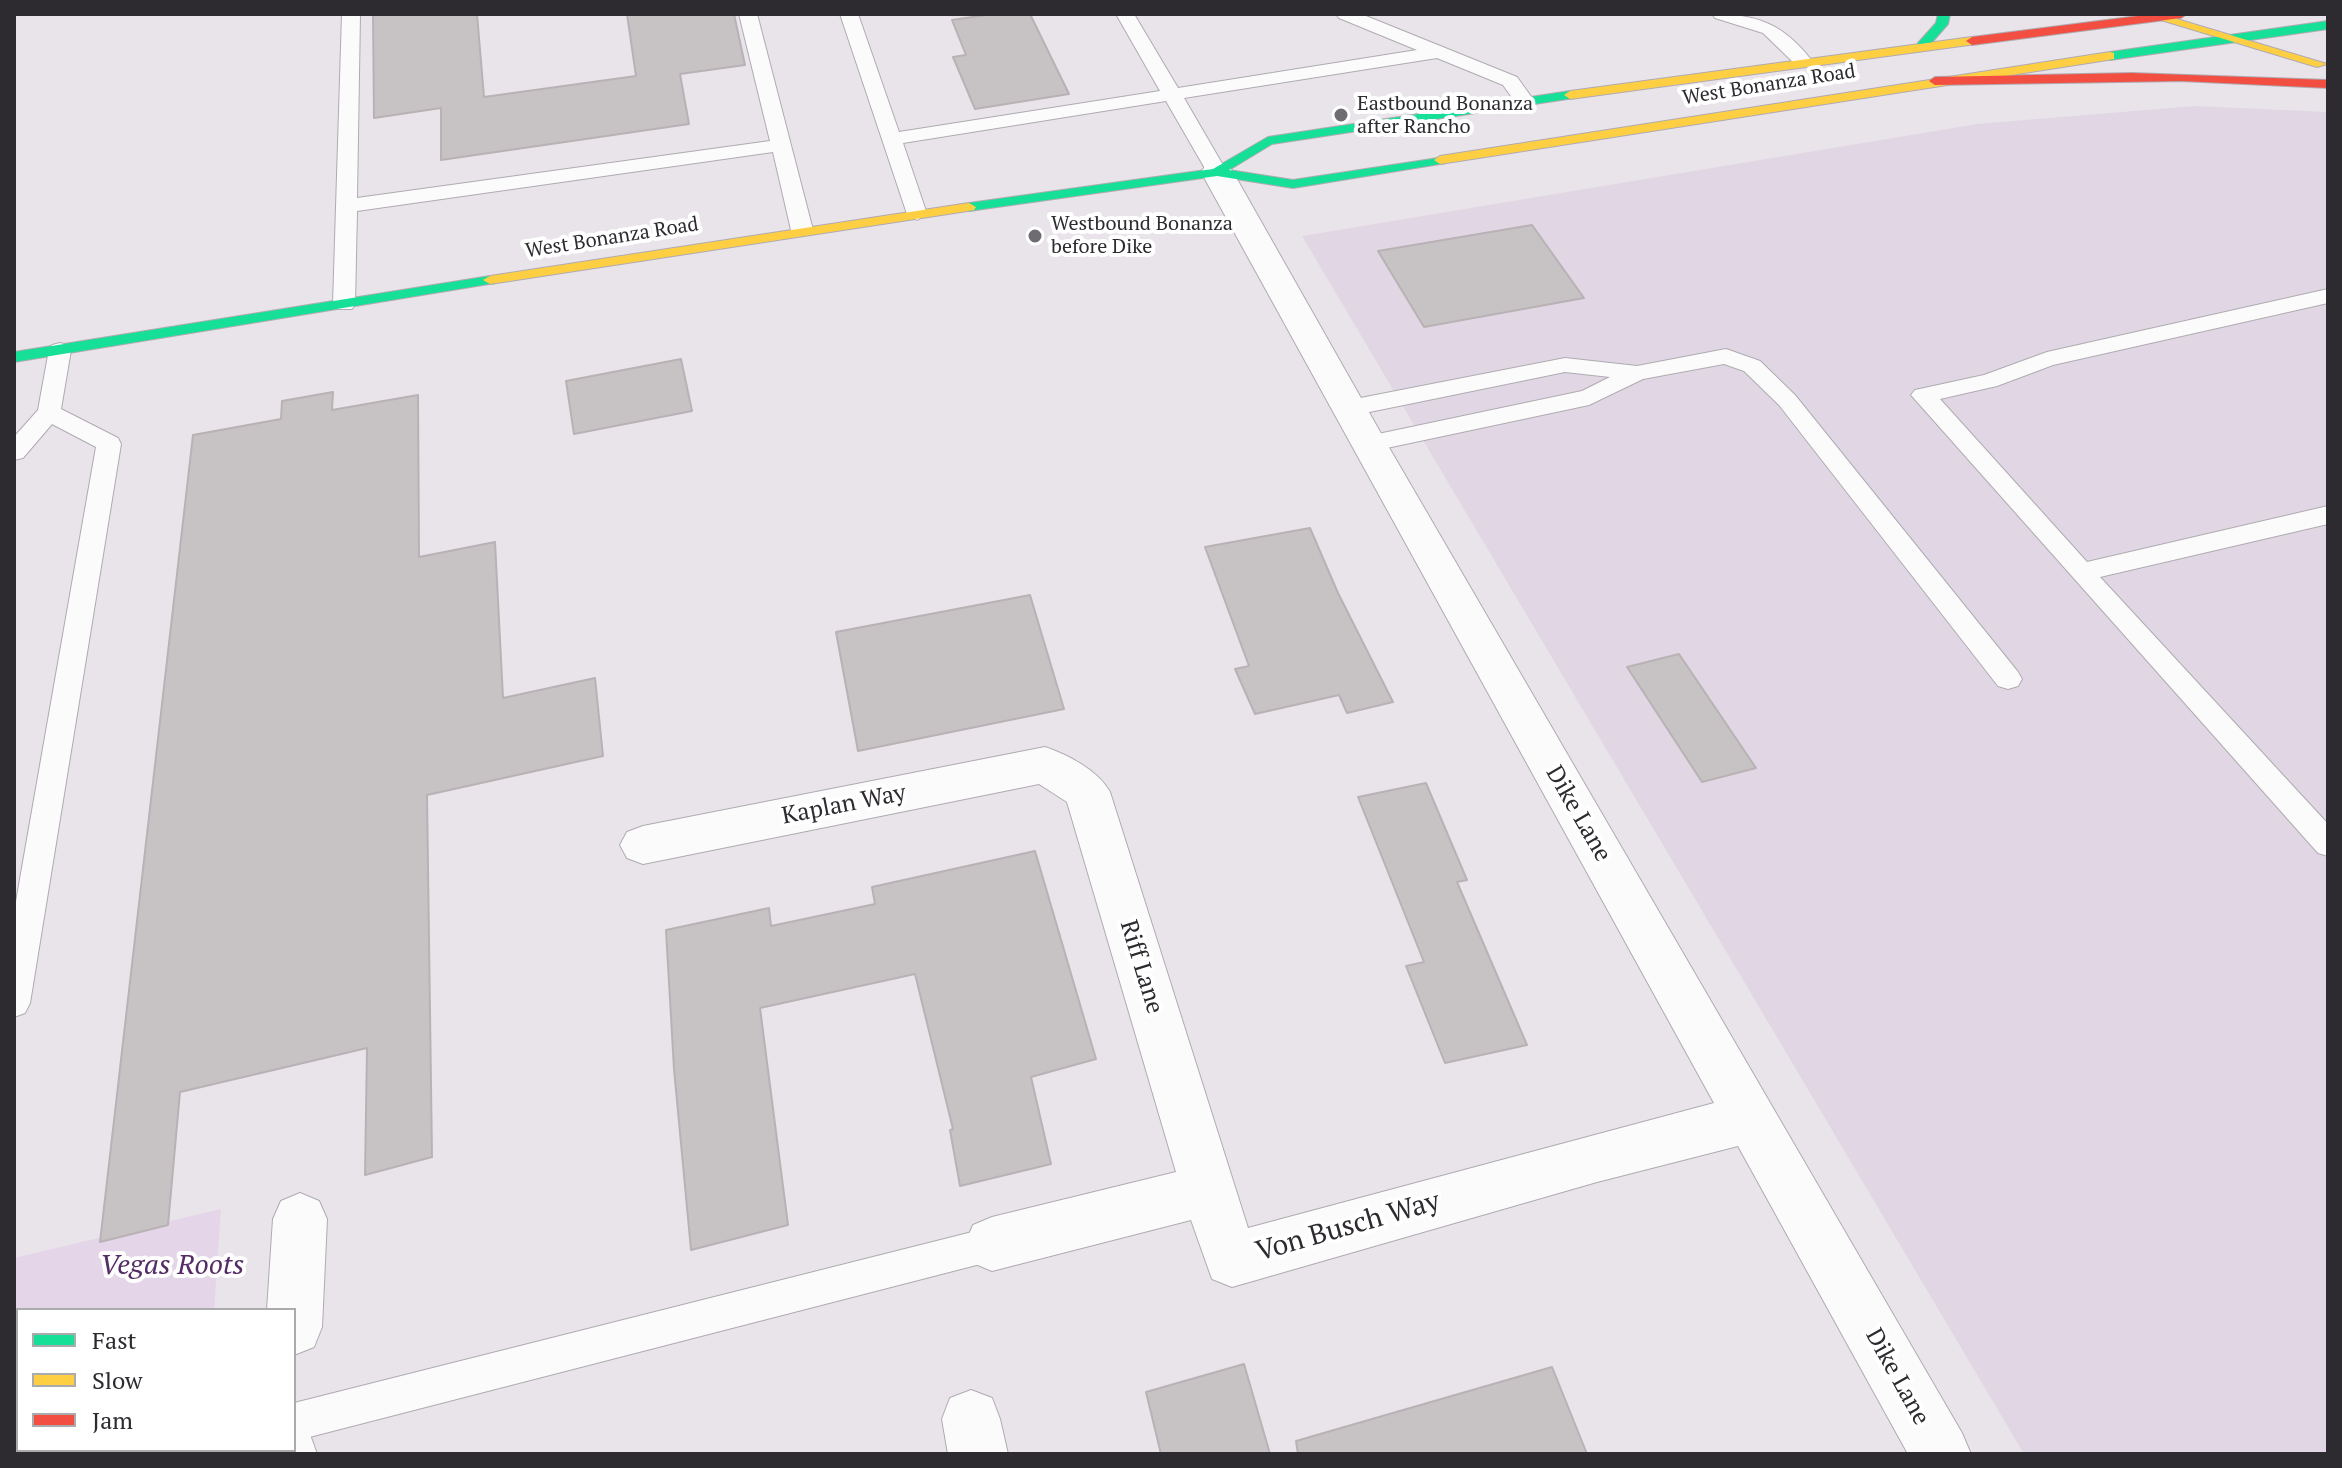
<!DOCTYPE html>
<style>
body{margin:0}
#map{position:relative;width:2342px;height:1468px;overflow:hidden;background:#e9e4ea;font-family:"PT Serif",serif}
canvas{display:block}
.frame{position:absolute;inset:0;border:16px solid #2e2b30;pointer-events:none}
.legend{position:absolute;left:16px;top:1308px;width:280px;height:144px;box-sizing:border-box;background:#fff;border:2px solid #abaaac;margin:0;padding:10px 14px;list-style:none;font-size:24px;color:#2e2b30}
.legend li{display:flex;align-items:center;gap:16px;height:40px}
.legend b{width:40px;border:2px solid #abaaac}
</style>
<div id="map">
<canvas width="2342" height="1468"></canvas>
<div class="frame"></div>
<ul class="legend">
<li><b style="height:10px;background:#16e098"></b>Fast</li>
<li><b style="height:10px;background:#ffcf43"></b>Slow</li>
<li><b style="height:10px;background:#f24e42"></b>Jam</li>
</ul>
</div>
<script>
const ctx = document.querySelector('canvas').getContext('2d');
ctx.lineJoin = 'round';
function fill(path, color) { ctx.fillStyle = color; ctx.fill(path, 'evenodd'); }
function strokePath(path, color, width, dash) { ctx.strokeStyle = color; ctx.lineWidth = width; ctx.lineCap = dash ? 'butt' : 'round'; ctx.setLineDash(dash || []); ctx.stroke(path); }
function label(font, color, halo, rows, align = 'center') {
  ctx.font = font + ' "PT Serif",serif'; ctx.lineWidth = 8; ctx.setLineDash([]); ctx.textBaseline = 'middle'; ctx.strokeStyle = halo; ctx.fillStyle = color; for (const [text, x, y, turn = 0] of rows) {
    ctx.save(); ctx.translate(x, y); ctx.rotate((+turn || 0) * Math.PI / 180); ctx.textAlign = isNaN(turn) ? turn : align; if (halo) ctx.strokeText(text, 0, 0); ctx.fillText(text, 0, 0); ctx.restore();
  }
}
const built = new Path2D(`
 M2194,106L2328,112V1454H2024L1302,236L1977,124Z`);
const green = new Path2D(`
 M221,1209L214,1310H18V1450H204V1454H14V1258Z`);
const building = new Path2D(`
 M373,14H477L484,97L636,76L627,14H734L745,65L680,74L689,124L441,160V108L374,118Z
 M993,14H1030L1069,94L975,109L953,57L966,55L952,20Z
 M1532,225L1584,298L1424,327L1378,251Z
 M681,359L692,411L574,434L566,381Z
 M333,392L332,410L418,395L419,557L495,542L503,698L595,678L603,756L427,795L432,1157L365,1175L367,1048L180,1092L168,1225L100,1242L193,435L281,419L282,401Z
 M1310,528L1338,593L1393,702L1347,713L1339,695L1255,714L1235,669L1249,666L1205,547Z
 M1030,595L1064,709L858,751L836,632Z
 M1679,654L1756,768L1702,782L1627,667Z
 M1426,783L1467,880L1457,882L1527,1045L1445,1063L1406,966L1424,962L1358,797Z
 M1035,851L1096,1059L1031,1077L1051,1164L960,1186L950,1130L953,1129L915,974L760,1008L788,1225L691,1250L674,1069L666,930L769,908L771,926L875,904L872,887Z
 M1244,1364L1270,1454H1161L1146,1392Z
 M1552,1367L1587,1454H1298L1296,1441Z`);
const lane = new Path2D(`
 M342,14H360L357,198L770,141L739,14H757L813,230L802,236L791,230L773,152L357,211L355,304L352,309H336L333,304Z
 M840,14H858L899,132L1160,91L1116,14H1134L1178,88L1417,50L1339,18L1336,14H1361L1517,77L1535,102L1532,106H1518L1503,85L1437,58L1184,98L1227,172L1217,178L1207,172L1166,101L903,143L927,214L917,220L907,214Z
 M1712,14C1757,14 1784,24 1812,61L1810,65H1796L1763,33L1715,18Z
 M2328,289V303L2053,365L1997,386L1940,399L2087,562L2328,506V524L2100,577L2328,824V856L2318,853L1911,395L1915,390L1984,375L2047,352Z
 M60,343L68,345L71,350L61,409L118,438L121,444L30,1003L25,1013L14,1017V913L96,447L52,424L23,458L14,460V437L38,410L49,350L52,345Z
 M1726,349L1760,361L1795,395L2018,672L2022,679L2018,686L2008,689L1998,686L1779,405L1744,371L1724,364L1643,379L1589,405L1368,452L1359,450L1356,444L1359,438L1582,391L1610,377L1565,372L1350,416L1342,413L1338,408L1342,403L1350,400L1565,358L1637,366Z
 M992,1227L1004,1232L1009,1244L1004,1256L992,1261L294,1441V1403Z`);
const street = new Path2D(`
 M1217,162L1228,165L1233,172L1387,444L1962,1433L1971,1454H1908L1738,1146L1597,1182L1232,1287L1212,1279L1191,1220L992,1271L973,1263L965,1244L973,1225L992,1217L1176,1172L1067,802L1039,784L643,864L627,858L620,845L627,832L643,826L1045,747C1068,755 1098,770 1110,792L1248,1228L1714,1103L1201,172L1206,165Z
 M300,1193L319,1201L327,1219L322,1327L314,1347L294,1355V1310H267L273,1219L281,1201Z
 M971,1390L992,1398L1000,1419L1008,1454H948L942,1419L950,1398Z
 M294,1423L308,1429L317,1454H257V1450H294Z`);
const fast = new Path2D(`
 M1938,14H1950L1948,24L1926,49H1918V43L1936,23Z
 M2328,21V29L2110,60L2104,56L2110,52Z
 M1570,91L1576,95L1574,98L1272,144L1229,170L1293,180L1445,157V163L1440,164L1293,188L1217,176L969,211L962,207L969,203L1213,169L1268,137Z
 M490,276L497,280L495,283L14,362V352Z`);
const slow = new Path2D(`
 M2141,14H2160L2327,64L2317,67Z
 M1972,37L1976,38V44L1570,99L1564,95L1570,91Z
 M2110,52L2114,53V59L1440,164L1434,160L1440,156Z
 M969,203L976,207L974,210L490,284L483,280L490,276Z`);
const jam = new Path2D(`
 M2154,14H2187L2181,18L1972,45L1966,41L1972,37Z
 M2132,73L2328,80V88L2181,81L1935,85L1929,81L1935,77Z`);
const markers = [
 [1341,115,8,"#6f6c71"],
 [1035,236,8,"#6f6c71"]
];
const farStreetnames = [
 ["West Bonanza Road",1769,85,-9],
 ["West Bonanza Road",612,238,-9]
];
const farPoinames = [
 ["Eastbound Bonanza",1357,104],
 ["after Rancho",1357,127],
 ["Westbound Bonanza",1051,224],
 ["before Dike",1051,247]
];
const streetNames = [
 ["Kaplan Way",844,805,-11],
 ["Dike Lane",1578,814,60],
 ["Riff Lane",1141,967,73],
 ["Dike Lane",1897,1377,61]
];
const nearStreetnames = [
 ["Von Busch Way",1348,1227,-16]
];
const nearParknames = [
 ["Vegas Roots",172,1266]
];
fill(built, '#e1d7e4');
fill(green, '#e4d5e9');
fill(building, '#c7c2c4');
strokePath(building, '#b8b2b5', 2);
strokePath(lane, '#afabb1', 2);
strokePath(street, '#afabb1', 2);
strokePath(fast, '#afabb1', 2);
strokePath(slow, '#afabb1', 2);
strokePath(jam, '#afabb1', 2);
fill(lane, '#fcfbfc');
fill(street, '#fcfbfc');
fill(fast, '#16e098');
fill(slow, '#ffcf43');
fill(jam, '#f24e42');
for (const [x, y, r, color] of markers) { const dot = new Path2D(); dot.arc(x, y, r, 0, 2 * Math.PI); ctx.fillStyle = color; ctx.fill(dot); strokePath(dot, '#fff', 3); }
label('20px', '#2e2b30', '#fff', farStreetnames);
label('20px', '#2e2b30', '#fff', farPoinames, 'left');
label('24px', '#2e2b30', '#fff', streetNames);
label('28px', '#2e2b30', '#fff', nearStreetnames);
label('italic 28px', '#552c66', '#fff', nearParknames);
</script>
